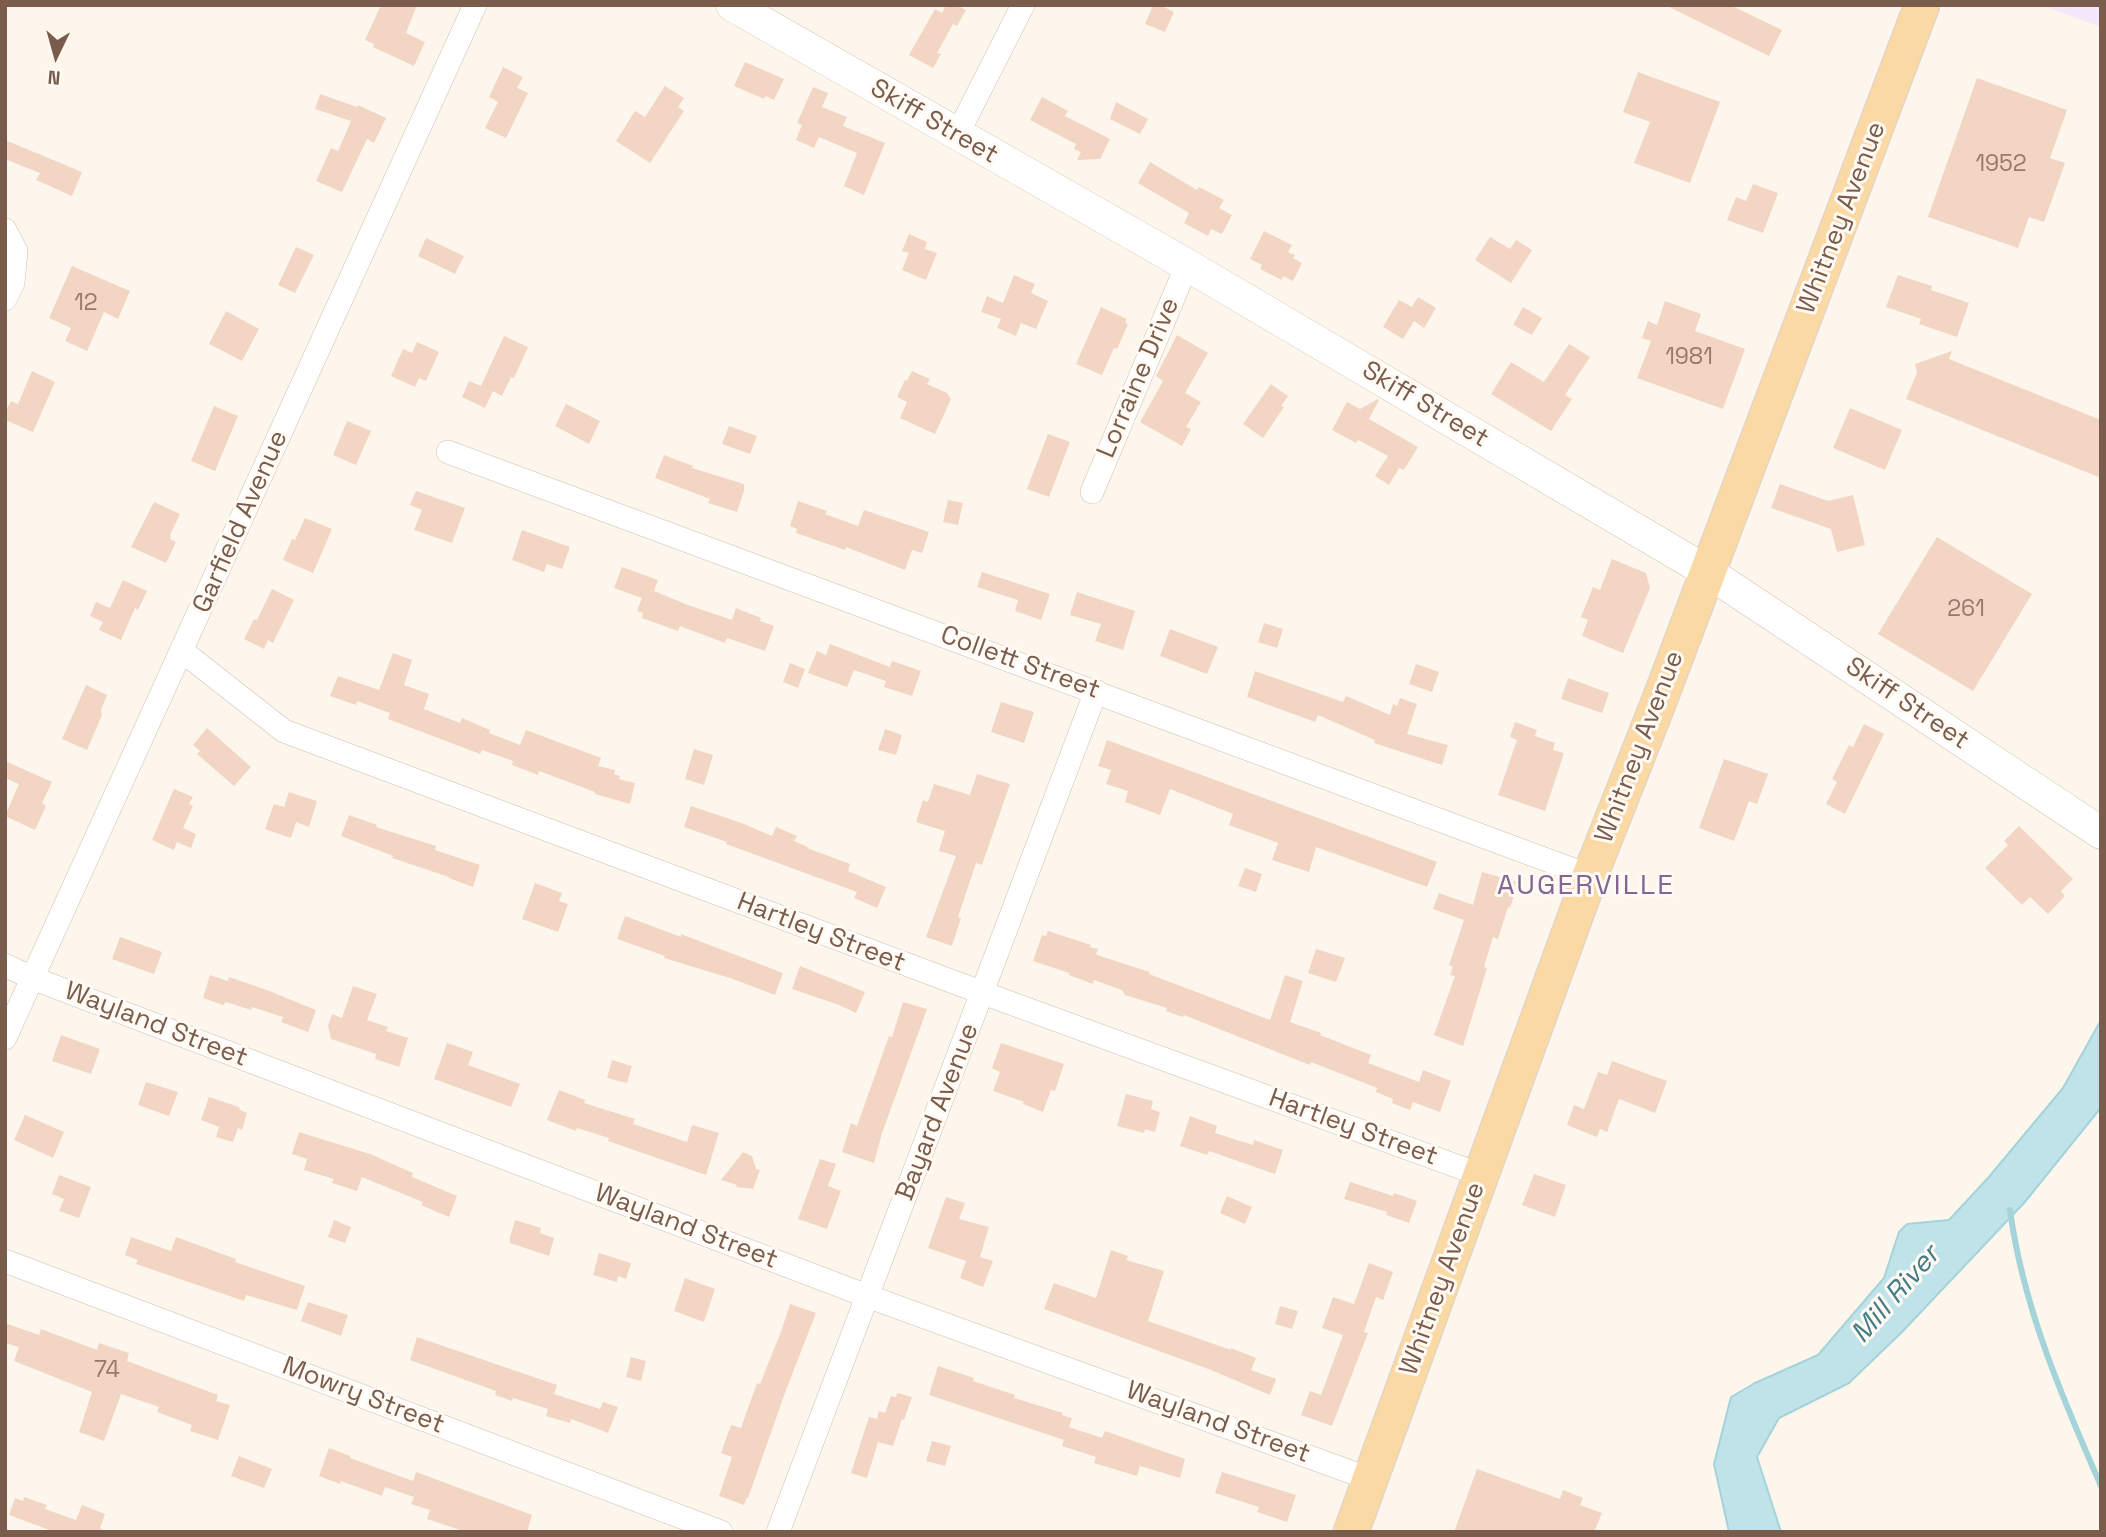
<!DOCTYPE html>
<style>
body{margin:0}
#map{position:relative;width:2106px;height:1537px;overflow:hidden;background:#fdf6ec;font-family:"Space Grotesk",sans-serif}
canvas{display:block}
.frame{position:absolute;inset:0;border:7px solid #7a5c4d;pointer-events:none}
.north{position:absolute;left:21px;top:21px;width:70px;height:70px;-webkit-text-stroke:5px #fffaf3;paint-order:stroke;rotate:185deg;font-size:19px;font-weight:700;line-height:28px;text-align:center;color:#7a5c4d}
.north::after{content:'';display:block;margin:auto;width:24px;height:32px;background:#7a5c4d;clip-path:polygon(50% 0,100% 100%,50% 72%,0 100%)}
</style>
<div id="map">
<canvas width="2106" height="1537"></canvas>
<div class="frame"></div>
<div class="north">N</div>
</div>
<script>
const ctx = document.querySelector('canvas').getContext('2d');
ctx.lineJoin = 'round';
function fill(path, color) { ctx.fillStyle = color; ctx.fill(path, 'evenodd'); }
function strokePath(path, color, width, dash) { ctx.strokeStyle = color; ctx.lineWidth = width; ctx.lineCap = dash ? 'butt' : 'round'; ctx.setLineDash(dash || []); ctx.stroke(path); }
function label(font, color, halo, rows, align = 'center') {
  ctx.font = font + ' "Space Grotesk",sans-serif'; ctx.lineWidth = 6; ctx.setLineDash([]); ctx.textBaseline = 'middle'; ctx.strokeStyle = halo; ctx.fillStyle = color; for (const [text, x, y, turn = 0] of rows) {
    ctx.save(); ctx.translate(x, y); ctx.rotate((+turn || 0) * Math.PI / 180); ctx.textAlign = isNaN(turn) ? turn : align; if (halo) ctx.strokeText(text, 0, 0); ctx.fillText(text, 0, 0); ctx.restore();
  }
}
const education = new Path2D(`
 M2040,5H2101V27Z`);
const water = new Path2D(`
 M2101,1020V1105L2099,1110L2024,1203L1902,1332L1849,1383L1779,1418L1757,1457L1781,1532H1729L1714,1464L1731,1397L1755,1383L1818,1355L1884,1278L1899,1232L1907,1224L1949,1220L1988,1178L2063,1088Z`);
const stream = new Path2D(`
 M2010,1210C2023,1307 2062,1397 2101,1486`);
const building = new Path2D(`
 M381,5H417L406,33L425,42L414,66L373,47L374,44L365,40Z
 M946,5H957L966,10L957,26L953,24L937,53L941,54L933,68L909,55L935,9L942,13Z
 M1153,5H1160L1174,12L1165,32L1145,24Z
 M1665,5H1730L1782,30L1769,56Z
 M745,62L784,79L774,100L766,96L764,99L734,86Z
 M503,67L523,77L517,88L528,93L506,138L485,128L498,102L489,97Z
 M1638,72L1720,102L1690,183L1634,163L1650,122L1623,112Z
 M1977,78L2067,110L2050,158L2065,163L2044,222L2029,217L2018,248L1928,217Z
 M665,86L684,98L678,107L684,111L650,163L616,141L635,111L645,117Z
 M813,87L828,93L822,107L847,117L843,126L885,143L864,195L844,186L857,153L819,137L814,148L796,140L802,125L797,123Z
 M320,94L357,107L358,105L386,118L374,143L367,139L342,192L316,181L331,148L338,151L351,121L315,109Z
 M1042,97L1068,111L1065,116L1110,139L1100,159L1077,160L1081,152L1074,149L1076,144L1030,120Z
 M1116,102L1148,119L1140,134L1110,119Z
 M5,140L82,172L72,196L36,180L40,173L5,159Z
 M1150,162L1197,190L1199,187L1224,200L1219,208L1232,215L1222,234L1211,229L1208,236L1184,223L1189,213L1138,183Z
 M1753,184L1778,193L1763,233L1727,220L1736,197L1746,201Z
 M1264,231L1292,245L1288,252L1295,255L1293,258L1302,263L1293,281L1283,276L1282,280L1260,269L1262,265L1250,259Z
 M909,234L927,242L925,249L937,253L926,280L902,270L909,253L902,251Z
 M1490,237L1510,249L1516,240L1532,250L1511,283L1475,260Z
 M426,238L464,256L455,274L418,256Z
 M296,247L314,255L295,293L278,285Z
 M72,266L130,291L118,319L104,312L87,351L65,341L71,328L49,318Z
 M1014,275L1035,284L1031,293L1048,301L1036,329L1021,323L1016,336L997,328L1001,319L981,312L987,296L1003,303Z
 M1898,275L1932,286L1931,290L1969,303L1957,337L1919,324L1921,319L1886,307Z
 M1418,297L1436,308L1424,328L1414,321L1403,339L1383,327L1399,300L1412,307Z
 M1665,301L1701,314L1695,331L1745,349L1723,409L1637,378L1651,341L1642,338L1648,321L1657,325Z
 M1101,307L1127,319L1125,323L1128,324L1117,349L1114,348L1102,375L1076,364Z
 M1523,307L1542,318L1532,335L1513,325Z
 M226,311L259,329L242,361L209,344Z
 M1177,335L1208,353L1185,393L1201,402L1186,427L1191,429L1182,446L1140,422L1163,381L1156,376Z
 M504,336L528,347L514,378L511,377L502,396L493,391L485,408L462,397L469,381L481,386Z
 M417,342L439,352L426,381L419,378L415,387L391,376L403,349L412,353Z
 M1569,344L1590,357L1565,395L1572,399L1551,431L1491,394L1511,362L1544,382Z
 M1952,351L1949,359L2101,420V478L1906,399L1917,373L1915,364Z
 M32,371L55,382L33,432L5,420V413L11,401L18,404Z
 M912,371L930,379L927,384L947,393L951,399L935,434L900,418L907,402L897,397L905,380L907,381Z
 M1271,384L1288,396L1281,406L1284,407L1263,438L1243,424Z
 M1378,399L1379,400L1369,419L1418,447L1404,470L1399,468L1389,485L1375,476L1388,456L1358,440L1356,443L1332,430L1347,402L1360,409Z
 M566,404L600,421L589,444L555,426Z
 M214,406L238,416L215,471L191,461Z
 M1850,408L1902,430L1885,470L1833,448Z
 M347,421L371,431L356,465L333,455Z
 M729,426L757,436L750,454L722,444Z
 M1048,434L1070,442L1049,497L1027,489Z
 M664,455L693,466L692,468L744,484V491L737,512L708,503L710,499L655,478Z
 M1780,484L1828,501L1853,495L1865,545L1837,552L1831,529L1771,508Z
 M416,491L465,508L452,543L414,530L422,510L410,505Z
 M948,500L963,503L958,525L943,522Z
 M798,501L827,511L825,514L858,526L864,510L929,532L922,553L912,550L905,570L846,547L845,550L796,533L797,529L790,526Z
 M154,502L180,514L170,535L171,536L170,539L176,542L166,563L131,547Z
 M305,518L332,529L313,573L283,560L292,539L295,540Z
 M522,530L570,547L562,569L547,564L544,572L512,560Z
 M1937,537L2032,594L1973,691L1878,634Z
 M1612,559L1646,573L1650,588L1623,653L1582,636L1588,620L1581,617L1593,587L1600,590Z
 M622,567L658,580L654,591L688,605L732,620L736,608L761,618L760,621L774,626L765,651L727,638L725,643L680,626L678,631L642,618L643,613L637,611L642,598L614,588Z
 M982,572L1050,594L1041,620L1015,611L1018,600L977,587Z
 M123,580L147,591L138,610L135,608L121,640L99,630L103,622L90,616L96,602L110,608Z
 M272,589L294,600L273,643L268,640L264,649L244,639L254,619L257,620Z
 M1077,592L1135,611L1123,650L1095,641L1101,624L1070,615Z
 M1264,623L1283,629L1277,648L1258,642Z
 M1170,629L1218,647L1207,674L1160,656Z
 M830,644L890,667L892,661L921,671L912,696L884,687L886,681L854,670L847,687L808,673L817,651L826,655Z
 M393,653L412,660L404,685L429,694L424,709L460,723L462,718L490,730L489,733L520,745L526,730L601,758L598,766L615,770L614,774L620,776L619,779L635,783L630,804L595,794V792L539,771L538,775L512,765L513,761L482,750L480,754L388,719L390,713L357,701L356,705L330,696L338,676L379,690Z
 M790,663L805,669L798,688L783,682Z
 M1416,664L1439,672L1432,692L1409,684Z
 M1255,671L1343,702L1346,696L1390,715L1393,704L1397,706L1400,698L1417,704L1407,734L1448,745L1442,765L1374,743L1375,740L1318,715L1315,722L1247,697Z
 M1568,678L1609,693L1602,713L1561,699Z
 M86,685L107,695L101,710L102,715L87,750L62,739Z
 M1001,702L1034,712L1024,743L991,732Z
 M1515,722L1537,730L1535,736L1555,743L1553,750L1564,753L1545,811L1498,795L1517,740L1510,737Z
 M1864,724L1884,734L1845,814L1826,804L1837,782L1832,779L1849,745L1853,747Z
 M207,728L251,767L234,786L197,754L200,751L193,745Z
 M885,729L902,735L896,755L878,750Z
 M1107,740L1437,862L1427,887L1316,847L1309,872L1272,860L1278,843L1229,825L1233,814L1170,789L1160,815L1125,802L1128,791L1106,784L1111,770L1098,766Z
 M694,749L713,755L704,785L685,779Z
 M1724,759L1768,774L1757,804L1749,801L1734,841L1699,828Z
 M5,761L52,782L42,803L46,806L35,830L5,816L19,784L5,778Z
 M977,774L1010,784L982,865L976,863L958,917L961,918L952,946L926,937L956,856L939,851L945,831L916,822L923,800L928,802L934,784L970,795Z
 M174,789L193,797L189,804L193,806L183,828L196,834L191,848L177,842L174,850L152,840Z
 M289,792L317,801L309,827L296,822L291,838L265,829L274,804L284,807Z
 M691,806L739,822L772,836L776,827L797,836L794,841L808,847L807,848L850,864L848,871L886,887L877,908L854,898L857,892L726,844L727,842L684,827Z
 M349,815L377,825L376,827L436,846L435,850L480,865L473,887L449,878V877L392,858L393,856L341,836Z
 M2019,826L2073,879L2061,891L2065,896L2048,914L2030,897L2022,905L1985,868L2008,845L2004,841Z
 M1245,868L1262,874L1256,892L1238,886Z
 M1482,872L1518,882L1510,908L1508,907L1498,939L1493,937L1484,967L1487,968L1463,1046L1434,1035L1455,976L1450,975L1453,967L1449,965L1464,920L1433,909L1439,893L1473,905Z
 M535,883L562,893L559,901L568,904L558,932L522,919Z
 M625,916L681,937V934L783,973L775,995L733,979L664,958L665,956L617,939Z
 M1048,931L1091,945L1090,947L1098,949L1096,954L1103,957L1150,972L1149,974L1270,1020L1285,975L1303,981L1290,1022L1321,1033L1320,1035L1371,1055L1368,1063L1419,1082L1423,1070L1451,1081L1440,1112L1413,1102L1410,1110L1392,1103L1393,1099L1376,1092L1377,1088L1311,1062L1310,1065L1287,1056L1184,1015L1183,1017L1166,1011L1167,1008L1125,995L1122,990L1094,980L1093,984L1069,975V973L1033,961L1042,935L1046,936Z
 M120,937L162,952L154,974L112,959Z
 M1316,949L1345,958L1336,982L1308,973Z
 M800,966L865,992L856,1013L839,1005L792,989Z
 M210,975L228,981L229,977L267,990L316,1010L308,1032L281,1022L283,1017L252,1007L251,1010L226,1002L223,1005L203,998Z
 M353,986L377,994L367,1020L388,1027L386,1031L408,1038L399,1067L375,1059L376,1054L331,1039L328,1026L332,1014L342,1018Z
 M903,1002L927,1009L882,1133L874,1163L842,1152L851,1123L857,1126L889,1036L892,1037Z
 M61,1035L100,1049L91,1074L52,1061Z
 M447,1043L473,1052L468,1065L520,1084L511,1107L434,1079Z
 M1001,1043L1064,1064L1055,1091L1051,1090L1043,1112L1023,1104L1024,1102L993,1091L1000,1072L992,1068Z
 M612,1060L632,1066L627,1083L607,1078Z
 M1612,1061L1667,1081L1655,1113L1619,1099L1607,1132L1600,1129L1597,1137L1567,1125L1574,1105L1584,1109L1598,1072L1607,1075Z
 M146,1082L178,1092L169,1116L138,1105Z
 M559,1090L585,1100L584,1103L635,1119L633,1124L687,1142L692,1125L719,1133L706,1175L608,1141L609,1138L577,1128L576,1131L547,1120Z
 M1126,1094L1153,1101L1151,1109L1160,1112L1155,1132L1145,1129L1144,1133L1117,1126Z
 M209,1097L239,1107L240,1110L247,1113L242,1130L238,1128L233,1142L216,1137L219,1127L201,1120Z
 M25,1115L64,1132L53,1158L14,1140Z
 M1190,1116L1217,1126L1215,1133L1253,1145L1254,1140L1283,1150L1275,1174L1209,1151L1207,1155L1180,1146Z
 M299,1132L370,1154L413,1173L412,1177L457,1196L449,1217L421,1205L423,1202L362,1177L357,1191L332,1183L334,1179L304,1170L307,1159L292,1154Z
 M743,1152L752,1156L756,1169L760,1170L753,1189L736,1187L737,1185L721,1180Z
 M820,1159L836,1164L828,1186L841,1191L827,1229L798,1219Z
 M1534,1174L1566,1185L1555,1217L1522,1205Z
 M59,1175L91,1187L79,1218L59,1211L64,1199L52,1194Z
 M1350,1182L1393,1196L1394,1193L1417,1201L1409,1223L1386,1215L1387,1212L1344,1199Z
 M1227,1196L1252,1207L1245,1224L1220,1213Z
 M946,1197L965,1203L959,1219L989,1227L980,1257L993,1261L983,1287L960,1278L966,1261L928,1248Z
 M334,1220L351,1227L345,1243L328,1237Z
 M515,1220L541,1228L540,1233L554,1238L549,1256L510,1243V1237Z
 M131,1237L171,1251L176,1237L236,1259L235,1262L305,1286L297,1310L246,1295L244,1301L136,1264L138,1260L125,1255Z
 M1111,1250L1128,1256L1126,1260L1164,1271L1148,1321L1231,1350V1348L1256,1358L1251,1370L1276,1379L1270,1395L1211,1370L1044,1309L1054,1283L1096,1298Z
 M599,1253L631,1263L626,1279L618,1276L617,1282L593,1275Z
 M1369,1263L1393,1272L1383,1300L1376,1297L1364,1332L1368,1333L1332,1426L1301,1415L1310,1391L1321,1395L1343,1335L1322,1328L1333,1297L1354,1304Z
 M685,1278L715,1289L704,1322L674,1311Z
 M308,1302L348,1315L341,1336L301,1321Z
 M790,1304L816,1313L786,1390L748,1498L747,1497L744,1505L719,1496L732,1457L721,1453L731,1425L741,1428L757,1383L760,1384L782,1329Z
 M1280,1306L1298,1311L1292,1329L1275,1324Z
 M5,1323L39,1335L41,1329L97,1350L99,1343L129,1353L127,1361L218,1395L216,1401L230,1405L218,1440L190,1431L192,1425L157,1412L159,1407L121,1394L104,1441L79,1432L92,1392L14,1361L19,1347L5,1343Z
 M417,1337L557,1385L554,1394L600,1409L603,1402L618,1407L608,1433L571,1419L570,1423L546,1416L548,1409L513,1398L512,1401L495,1395L496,1391L410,1360Z
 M631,1357L646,1361L641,1381L626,1377Z
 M938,1366L974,1378L973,1381L1015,1395L1014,1398L1063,1413L1062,1415L1072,1418L1069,1427L1102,1438L1105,1431L1185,1459L1180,1478L1140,1466L1137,1476L1094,1463L1096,1457L1062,1446L1064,1440L929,1395Z
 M897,1393L912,1397L904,1420L902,1419L893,1446L878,1442L867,1478L851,1473L869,1417L877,1419L879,1411L885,1413L891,1396L896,1397Z
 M932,1441L951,1446L945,1466L926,1461Z
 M329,1448L350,1456V1458L413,1481L416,1472L532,1515L527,1532H466L427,1519L430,1510L411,1504L414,1497L385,1487L382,1496L341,1481L340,1484L319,1476Z
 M239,1456L272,1469L264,1488L231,1476Z
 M1477,1469L1560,1499L1563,1490L1583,1498L1580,1505L1602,1513L1594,1532H1454Z
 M1222,1472L1296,1495L1287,1522L1257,1512L1259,1507L1215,1493Z
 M24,1497L47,1505L45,1509L76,1520L82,1505L105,1514L100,1528L103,1530L102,1532H55L9,1515L15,1498L23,1501Z`);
const minor = new Path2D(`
 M957,135L1023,5
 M5,230L16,251L13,283L5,299
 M448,452L1590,876
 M1092,492L1187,265
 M182,651L284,731L983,993L1481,1175
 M5,965L32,978L867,1296L1370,1479
 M5,1038L475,5
 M5,1261L721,1532
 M778,1532L1096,691`);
const secondary = new Path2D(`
 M732,5L1187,265L1708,572L2101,833`);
const primary = new Path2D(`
 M1351,1532L1590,876L1658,704L1922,5`);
const numberNames = [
 ["1952",2001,165],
 ["12",86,304],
 ["1981",1689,358],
 ["261",1966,610],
 ["74",107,1371]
];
const streetNames = [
 ["Skiff Street",934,122,30],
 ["Whitney Avenue",1842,218,-69],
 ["Lorraine Drive",1139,378,-67],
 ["Skiff Street",1425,405,31],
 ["Garfield Avenue",241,522,-66],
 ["Collett Street",1020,663,20],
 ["Skiff Street",1907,704,34],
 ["Whitney Avenue",1640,747,-69],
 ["Hartley Street",821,933,21],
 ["Wayland Street",156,1025,21],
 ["Bayard Avenue",938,1112,-69],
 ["Hartley Street",1353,1128,20],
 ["Wayland Street",686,1227,21],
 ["Whitney Avenue",1443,1279,-70],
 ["Mowry Street",363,1396,21],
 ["Wayland Street",1218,1423,20]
];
const neighbourhoodNames = [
 ["AUGERVILLE",1586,886]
];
const waterNames = [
 ["Mill River",1896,1295,-49]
];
fill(education, '#f3e8fa');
fill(water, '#bfe3e8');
strokePath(water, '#a5d3da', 2);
strokePath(stream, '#a5d3da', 6);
fill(building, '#f3d5c3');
strokePath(minor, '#d1beb0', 24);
strokePath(secondary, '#d6c0b0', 33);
strokePath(primary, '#dad1cd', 37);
strokePath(minor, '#fff', 23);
strokePath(secondary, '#fff', 32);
strokePath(primary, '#fbd9a5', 35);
label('23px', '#987a6a', null, numberNames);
label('26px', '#7a5c4d', '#fffaf3', streetNames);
ctx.letterSpacing = '2px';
label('28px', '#846695', '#fffaf3', neighbourhoodNames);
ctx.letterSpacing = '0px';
label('italic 28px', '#437c86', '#fffaf3', waterNames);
</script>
